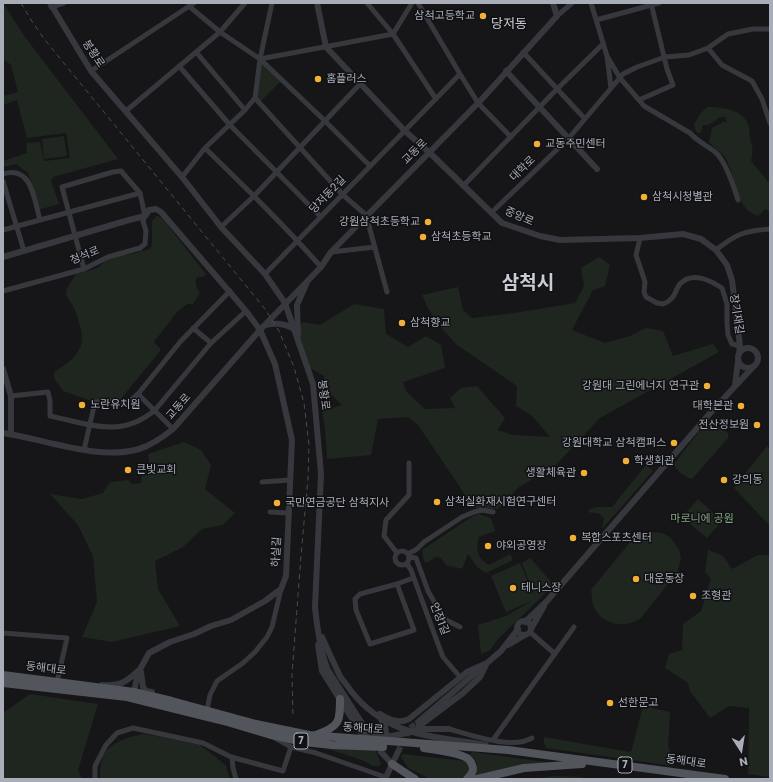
<!DOCTYPE html>
<meta charset="utf-8">
<style>
body{margin:0}
#map{position:relative;width:773px;height:782px;overflow:hidden;background:#161618;font-family:Poppins,sans-serif}
canvas{display:block}
.frame{position:absolute;inset:0;border:4px solid #a8adb8;pointer-events:none}
.north{position:absolute;left:721px;top:730px;width:40px;height:40px;-webkit-text-stroke:3px #111113;paint-order:stroke;rotate:168deg;font-size:11px;font-weight:700;line-height:16px;text-align:center;color:#a8adb8}
.north::after{content:'';display:block;margin:auto;width:14px;height:18px;background:#a8adb8;clip-path:polygon(50% 0,100% 100%,50% 72%,0 100%)}
</style>
<div id="map">
<canvas width="773" height="782"></canvas>
<div class="frame"></div>
<div class="north">N</div>
</div>
<script>
const ctx = document.querySelector('canvas').getContext('2d');
ctx.lineJoin = 'round';
function fill(path, color) { ctx.fillStyle = color; ctx.fill(path, 'evenodd'); }
function strokePath(path, color, width, dash) { ctx.strokeStyle = color; ctx.lineWidth = width; ctx.lineCap = dash ? 'butt' : 'round'; ctx.setLineDash(dash || []); ctx.stroke(path); }
function label(font, color, halo, rows, align = 'center') {
  ctx.font = font + ' Poppins,"Noto Sans KR",sans-serif'; ctx.lineWidth = 3; ctx.setLineDash([]); ctx.textBaseline = 'middle'; ctx.strokeStyle = halo; ctx.fillStyle = color; for (const [text, x, y, turn = 0] of rows) {
    ctx.save(); ctx.translate(x, y); ctx.rotate((+turn || 0) * Math.PI / 180); ctx.textAlign = isNaN(turn) ? turn : align; if (halo) ctx.strokeText(text, 0, 0); ctx.fillText(text, 0, 0); ctx.restore();
  }
}
const green = new Path2D(`
 M3,3L25,37L118,159L53,177L51,181L59,204L38,210L28,173L16,164L3,167V161L27,153L26,143L40,142L44,161L70,158L66,133L27,138L17,100L3,105V96L18,92L11,65L3,59Z
 M261,61L281,81L259,103L253,96Z
 M707,107C721,107 742,109 748,124C750,128 749,133 750,137C752,148 754,150 751,161L770,184V211L765,209L758,216C734,208 736,175 725,157C720,151 713,148 709,142L712,128L723,122H727L725,117C717,116 717,121 710,124C708,125 705,125 703,125L700,134L696,132L694,124L700,114Z
 M64,136L67,156L44,159L42,139Z
 M157,216L162,218L206,274L203,277H197C194,285 197,287 200,293L193,304H187L177,312L154,342L161,350L119,401L97,403L63,391L54,378V372C86,353 87,341 74,308C72,303 67,298 66,294C66,287 73,280 76,274L98,268L105,261L120,255H127L150,249L152,243V221Z
 M599,257L610,265L605,286L593,290L572,330L605,343L630,336L646,328L663,331L673,356L713,344L719,352L600,418L555,466L519,487L498,509L474,508L418,425L408,417L378,419L371,455L327,459L325,428L322,411L342,405L324,387V376L306,366L298,328L303,322L320,325L354,304L384,309L386,334L408,347L426,336L441,345L445,368L403,382L406,391L425,409L455,408L450,398L461,388L477,386L505,418L498,430L512,435L550,437L531,415L516,406L517,386L457,345L444,331L429,310L422,295L458,287L463,310L472,318L514,313L575,303L584,286L581,268Z
 M711,420L728,433V438L692,479C685,477 676,471 674,464L707,421Z
 M184,442L201,450L211,465L205,489L235,513L223,525L202,529L183,547L155,561L158,589L180,626L112,642L82,637L97,602L93,556L78,525L50,494L82,499L103,493L110,482L128,480L132,484L141,483L142,473L150,467L148,454Z
 M767,446L770,448V526L734,488Z
 M646,465L653,471L602,529L604,518C600,513 596,512 590,513L588,510L597,507H612Z
 M698,499L722,521L707,538L682,517Z
 M479,514L491,518L495,531L479,537C475,549 478,559 489,565L510,554L513,560L486,573L477,567L468,554L462,569L446,565L441,558L435,557L429,562H424L422,550L473,516Z
 M651,532L662,533L670,537L679,549L681,558L678,571L641,618C627,628 604,626 595,609C592,604 592,597 591,590L636,535Z
 M708,550L723,556L732,569L758,555H770V777L748,774L749,708L729,706L710,718L690,691L688,683L665,668L669,654L682,650L683,624L701,611L711,579L705,572Z
 M530,558L554,585L498,639L490,650L481,654L478,625L506,616L532,601L506,612L491,576L520,563L536,600L522,563Z
 M30,694L98,704L78,770L82,779H3V713Z
 M643,706L670,712L668,747L674,760L673,766L546,748L544,743V737L630,752L632,749Z
 M143,734L161,737L200,745L216,757L226,766L230,779H100C98,747 116,740 143,734Z
 M319,746L375,749L381,764L379,766H373L362,760Z
 M472,752L553,763L474,777L477,770V763L469,756Z
 M402,754L465,761L471,767L467,776L458,779H430L408,768L401,757Z
 M552,776L581,777L586,779H537Z`);
const tertiaryTunnel = new Path2D(`
 M398,752L409,729L418,722`);
const minor = new Path2D(`
 M189,3L190,7L220,32L260,59L393,34L412,3
 M367,3L393,34L436,99
 M418,3L460,74L478,103L511,137
 M591,3L607,56L611,88
 M51,7L64,3
 M557,16L572,3
 M596,20L659,3
 M708,48L722,65L752,81L762,99L770,123
 M196,52L245,110
 M523,52L585,119
 M607,56L620,78L639,100L673,85L667,69L651,3
 M260,59L325,121L370,166
 M179,66L229,124L321,217
 M91,71L194,3
 M255,98L343,195L366,215L387,292
 M639,100L644,106L690,133C697,141 706,145 715,152C726,161 734,187 738,200
 M126,111L220,32L245,3
 M205,148C245,187 284,225 321,267
 M3,174C32,165 34,199 40,220
 M182,177L205,148L245,110L255,98L260,59L272,3
 M3,181L24,251
 M463,186L556,90L603,44
 M491,213L568,139L623,74L637,67L665,57L689,55L708,48L728,34L753,29H770
 M221,227L254,196L360,84
 M3,230L140,193
 M640,238L636,255L645,282L644,292L646,297L657,303L663,304C666,303 669,301 671,299C676,295 676,287 681,283C693,271 711,281 722,288L727,304V323L728,335L732,344L740,346
 M716,250C736,234 744,231 770,229
 M331,252L375,247
 M265,274L460,74
 M3,291L84,269L108,257L140,248L145,244L146,231L143,221L145,216L140,193L121,171L113,172L62,187L84,269
 M193,328L211,343
 M138,394L180,342L230,291
 M11,396L48,392L50,401V416C89,424 121,439 155,410L211,343L246,311
 M84,450L95,402L130,401L138,394L173,429
 M262,482L290,480
 M270,512L289,513
 M395 558a7 7 0 1 1 14 0a7 7 0 1 1-14 0Z
 M397,553L384,536L386,520L409,495V463
 M408,554L417,549L424,542L462,517L474,512L482,510L493,512
 M410,557L416,558L428,591L440,612L446,620L460,627
 M407,564L411,570L435,636L443,657L460,677
 M397,584L414,630L370,644L356,610L355,599L360,594L397,584L413,578
 M530,632L555,654
 M3,633L67,638L57,682
 M207,710L210,695L217,681L243,663L255,652L267,637L272,627L281,589
 M449,729C472,735 511,750 532,738
 M493,740L574,627
 M291,747L316,753L385,777
 M232,757L233,768L236,779
 M95,779V766L106,745L117,733L133,728L203,743L231,757L283,771L291,747L275,738`);
const tertiary = new Path2D(`
 M50,3L91,71L182,177L221,227L265,274L285,303L313,384L321,474L315,607C317,627 320,651 328,670L367,731
 M317,3L326,47L405,131L431,154L502,223L540,236L560,240L640,238L683,234L701,239L716,250L727,265L732,280L740,346L739,354
 M506,71L597,169
 M3,257L129,220L145,216L149,210L156,209L161,212L246,311L260,330L275,364L292,440L286,576L281,589L265,601L231,620L211,626L194,634L170,642L149,653L138,673L134,692
 M265,325C277,323 284,323 294,329
 M298,335L297,305L307,282
 M738 358a10 10 0 1 1 20 0a10 10 0 1 1-20 0Z
 M3,369L11,396V434
 M735,386L738,361
 M3,433C44,439 98,461 139,449C152,445 163,437 173,429L260,330L321,267L331,252L482,99L557,16L553,3
 M517 628a7 7 0 1 1 14 0a7 7 0 1 1-14 0Z
 M525,622L547,601L712,411L754,366
 M531,629L544,606
 M322,637C328,650 334,664 340,676C343,681 348,686 351,691C387,737 433,736 486,745
 M318,645L322,671L361,733L364,734L392,736L425,729H449
 M508,645L525,635
 M141,672L143,687L146,691L152,692
 M102,685C120,686 125,683 138,671
 M380,714C389,720 399,724 409,719L467,672L487,663
 M418,722L501,651L518,629
 M419,726L463,693L480,677L486,665
 M381,735L386,733L385,726L381,719
 M381,752L392,764
 M385,779L398,752`);
const primary = new Path2D(`
 M3,675L134,692L172,701L256,724L309,735L508,750L725,779
 M3,683L127,697L224,721L271,735L304,742L332,745L383,747
 M316,735C340,726 340,722 340,699
 M424,748C435,750 457,752 467,758C470,760 473,765 473,769C473,773 470,776 467,779
 M392,764L415,779
 M477,779L524,768L582,764`);
const rail = new Path2D(`
 M21,3L33,23L45,40L265,309L279,331L294,367L304,403L309,445L308,478L301,556L292,674L293,718`);
const markers = [
 [483,16,4,"#f2b134"],
 [318,79,4,"#f2b134"],
 [537,144,4,"#f2b134"],
 [644,197,4,"#f2b134"],
 [428,222,4,"#f2b134"],
 [423,237,4,"#f2b134"],
 [402,323,4,"#f2b134"],
 [707,386,4,"#f2b134"],
 [82,405,4,"#f2b134"],
 [741,406,4,"#f2b134"],
 [757,425,4,"#f2b134"],
 [674,443,4,"#f2b134"],
 [626,461,4,"#f2b134"],
 [128,470,4,"#f2b134"],
 [584,473,4,"#f2b134"],
 [724,480,4,"#f2b134"],
 [437,502,4,"#f2b134"],
 [277,503,4,"#f2b134"],
 [573,538,4,"#f2b134"],
 [488,546,4,"#f2b134"],
 [636,579,4,"#f2b134"],
 [513,588,4,"#f2b134"],
 [693,596,4,"#f2b134"],
 [610,703,4,"#f2b134"]
];
const shields = [
 [301,741,14],
 [625,765,14]
];
const shieldNames = [
 ["7",301,741],
 ["7",625,765]
];
const poiNames = [
 ["삼척고등학교",475,16,"right"],
 ["홈플러스",326,79],
 ["교동주민센터",545,144],
 ["삼척시청별관",652,197],
 ["강원삼척초등학교",420,222,"right"],
 ["삼척초등학교",431,237],
 ["삼척향교",410,323],
 ["강원대 그린에너지 연구관",699,386,"right"],
 ["노란유치원",90,405],
 ["대학본관",733,406,"right"],
 ["전산정보원",749,425,"right"],
 ["강원대학교 삼척캠퍼스",666,443,"right"],
 ["학생회관",634,461],
 ["큰빛교회",136,470],
 ["생활체육관",576,473,"right"],
 ["강의동",732,480],
 ["삼척실화재시험연구센터",445,502],
 ["국민연금공단 삼척지사",285,503],
 ["복합스포츠센터",581,538],
 ["야외공영장",496,546],
 ["대운동장",644,579],
 ["테니스장",521,588],
 ["조형관",701,596],
 ["선한문고",618,703]
];
const streetNames = [
 ["봉황로",93,54,56],
 ["교동로",415,152,-45],
 ["대학로",523,169,-44],
 ["당저동2길",328,195,-46],
 ["중앙로",519,217,23],
 ["청석로",85,256,-22],
 ["장기재길",736,314,81],
 ["봉황로",323,395,82],
 ["교동로",179,407,-49],
 ["하실길",277,552,-87],
 ["언장1길",439,619,69],
 ["동해대로",46,669,7],
 ["동해대로",363,729,4],
 ["동해대로",686,762,8]
];
const parkNames = [
 ["마로니에 공원",702,519]
];
const quarterNames = [
 ["당저동",509,25]
];
const townNames = [
 ["삼척시",528,284]
];
fill(green, '#1e261f');
strokePath(tertiaryTunnel, '#333438', 6, [6, 3]);
strokePath(minor, '#37383d', 5);
strokePath(tertiary, '#37383d', 6);
strokePath(primary, '#53555c', 8);
strokePath(rail, '#4a4c52', 1, [5, 4]);
for (const [x, y, r, color] of markers) { const dot = new Path2D(); dot.arc(x, y, r, 0, 2 * Math.PI); ctx.fillStyle = color; ctx.fill(dot); strokePath(dot, '#111113', 1.5); }
for (const [x, y, w] of shields) { const box = new Path2D(); box.roundRect(x - w / 2, y - 8, w, 16, 3); ctx.fillStyle = '#111113'; ctx.fill(box); strokePath(box, '#a8adb8', 1); }
label('bold 10px', '#a8adb8', null, shieldNames);
label('11px', '#a8adb8', '#111113', poiNames, 'left');
label('11px', '#a8adb8', '#111113', streetNames);
label('11px', '#7fa381', '#111113', parkNames);
label('13px', '#c9ccd4', '#111113', quarterNames);
label('bold 19px', '#c9ccd4', '#111113', townNames);
</script>
